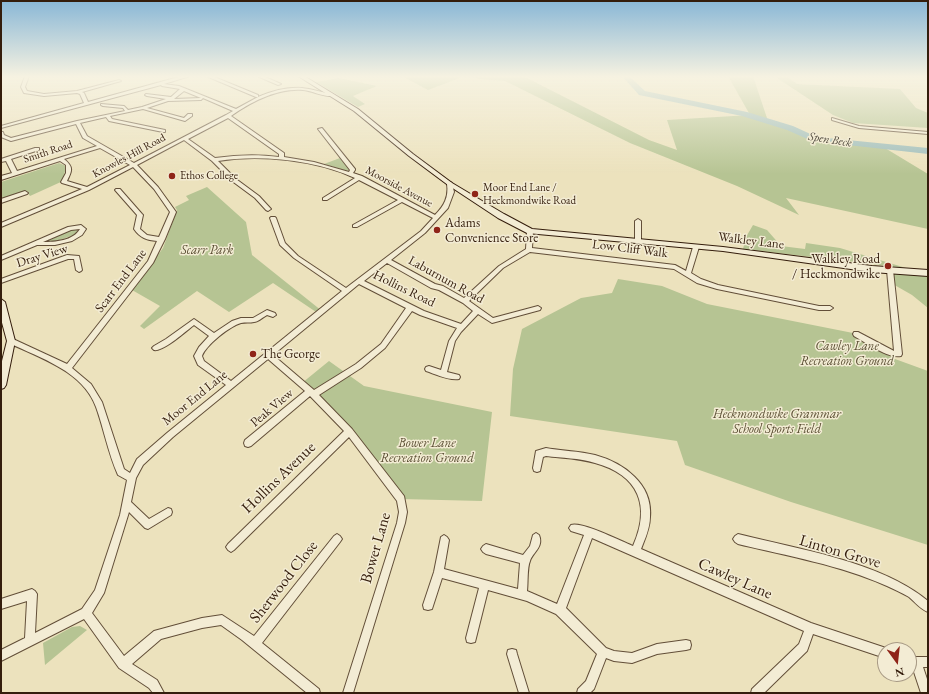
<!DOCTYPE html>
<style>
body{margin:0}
#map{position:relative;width:929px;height:694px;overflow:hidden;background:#ece2bd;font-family:"EB Garamond",serif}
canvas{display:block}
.frame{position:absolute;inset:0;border:2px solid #341d0c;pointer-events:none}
.north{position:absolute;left:877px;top:642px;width:40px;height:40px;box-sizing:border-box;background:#f3ecd4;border:1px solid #a79984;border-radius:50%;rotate:165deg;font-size:11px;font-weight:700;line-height:16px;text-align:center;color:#341d0c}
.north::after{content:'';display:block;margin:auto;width:14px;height:18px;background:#8f2418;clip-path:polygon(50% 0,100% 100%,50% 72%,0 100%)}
</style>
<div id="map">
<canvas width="929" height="694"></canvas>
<div class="frame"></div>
<div class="north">N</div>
</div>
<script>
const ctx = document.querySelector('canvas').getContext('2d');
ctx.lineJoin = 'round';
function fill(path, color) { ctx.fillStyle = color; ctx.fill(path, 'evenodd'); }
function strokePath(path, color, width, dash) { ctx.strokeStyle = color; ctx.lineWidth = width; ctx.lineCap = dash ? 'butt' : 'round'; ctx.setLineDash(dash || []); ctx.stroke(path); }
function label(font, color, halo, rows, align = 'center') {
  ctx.font = font + ' "EB Garamond",serif'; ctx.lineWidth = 3; ctx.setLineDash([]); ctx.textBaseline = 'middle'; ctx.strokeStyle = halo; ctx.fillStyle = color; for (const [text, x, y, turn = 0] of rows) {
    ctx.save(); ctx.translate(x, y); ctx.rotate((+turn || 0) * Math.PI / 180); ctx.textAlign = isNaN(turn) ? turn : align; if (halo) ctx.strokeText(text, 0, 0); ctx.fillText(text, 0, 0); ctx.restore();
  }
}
const green = new Path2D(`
 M402,76H465L428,90Z
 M472,76H523L649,140L677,150L667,120L750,115L728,76H753L768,121L812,140L885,148L928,174V229L786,198L799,215L737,186L630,143L505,81L479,79Z
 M774,76H786L797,84L900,89L916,108L928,113V128L853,123L833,115Z
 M339,78L377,86L353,96L365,104L358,107L316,82Z
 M340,158L350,170L347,171L324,164Z
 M59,163L66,166L63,181L30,196L27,192L2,200L1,198V182Z
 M207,187L246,222L252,255L322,311L319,314L273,283L229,312L197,291L144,329L140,326L160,306L132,290L163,248L177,210L175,207L189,200L186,196Z
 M753,225L767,230L781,246L805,249L806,243L840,248L906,268L743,249L746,237Z
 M71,229H77V234L51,243H44Z
 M890,270L928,273V308L912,295L891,283Z
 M618,279L662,286L707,304L853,333L895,359L928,371V545L791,502L685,465L677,441L510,416L513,369L522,329L581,298L612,293Z
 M329,361L364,386L492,412L482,501L401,499L349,431L302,383Z
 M80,626L87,630L45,665L43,643L72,627Z`);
const river = new Path2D(`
 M622,76H629L645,91L747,112L793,126L817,137L928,148V154L812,141L787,130L742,116L639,95Z`);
const street = new Path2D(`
 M25,76H29L25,87L27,91L44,94L77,91L119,80L121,81L82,92L84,93L88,102L182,76H190L164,84L179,86L236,109L258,97H256L206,76H212L258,95V97C272,91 287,87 302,88C313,89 323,93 333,94V96C323,97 313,91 303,90C277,88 251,102 231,116L284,153V157L314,162L349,172L350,170L318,129L322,128L355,169V170L353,173L362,176L435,215C444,206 449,197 447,184L450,182L452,183L454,192L448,208L425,233L391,260L435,284L443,286L464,298L499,266L526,249L527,231L530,229L533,231L532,248L675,265L686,271L693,247L696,245L699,247L691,273L701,279L718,285L819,306H830L833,308L830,310H819L717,289L697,283L674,269L530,252L503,268L469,301L493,318L538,306L541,308L540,310L492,323L478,314L461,332L455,341L447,372L459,375L460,377L459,379C450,381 435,374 426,371L425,369L426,367L429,366L441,370L449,341L457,328L420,315L412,311L385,348L361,368L319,395L352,429L404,496L407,512L405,523L353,693H343L397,523L399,512L397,501L349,437L234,550L231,552L228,550L226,547L228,544L344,431L310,396L251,446L248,447L245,446L244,443L245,440L305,391L268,359L173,437L143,465L136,478L131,502L149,519L168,508L171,509L172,512L171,515L148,529L145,528L129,512L104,593L92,613L124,656L154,631L202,618L222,615L254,636L334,536L337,534L340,536L342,539L340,542L262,643L319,689L320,693H307L242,640L221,625L202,628L161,639L132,664L157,680L164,693H153L149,688L119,668L84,619L1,661V650L25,638L27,601L1,609V599L32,589L35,591L37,594L35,633L82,609L95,590L120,515L127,480L118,475C108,453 104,429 96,407C83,371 40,358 9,343L8,341L11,338L13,339L67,364L148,261L157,241C147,240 140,238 134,229L137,215L115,190L116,189H120L142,214L143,215L140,229L147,235L159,237L170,212L154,189L133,167L89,190L1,227V223L82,189L62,183L61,182L66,173V165L60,161L1,180V176L12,173L6,161L1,162V159L35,148H39V150L11,159L17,171L97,146L83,138L76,124L11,141L1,137V132H3L4,135L11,138L77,121L125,111L123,108L103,106L101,105V104L124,106L128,110L142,107L166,99L147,96L145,95L146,94L171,97L180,89L162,86L161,85L1,128V126L84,103L80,94L77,93L44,96L24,93L21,87ZM184,91L201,98L174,99ZM203,98L233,111L226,115L134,163L87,136L80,123L106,117L109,121L163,132H165V130L112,119L110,116L143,109L185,121L192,116V114H188L184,118L147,108L168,101L201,100ZM228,118L279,154V157C257,154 236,155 215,158L188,139ZM184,140L212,161L232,181L255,198L266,210L268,211L271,209L259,196L236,179L218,161C260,154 316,160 355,178L323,198V200H327L359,180L398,200L353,225V227H357L402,202L433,218L421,231L346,288L298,256L285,243L276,218L275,217H271L270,218L280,245L294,258L342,291L231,381L204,361L202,356C206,345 230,326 241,323C245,322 250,323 254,322C258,322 263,317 267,315L273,317L276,315L275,313L267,310L253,318H241L232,321L214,333L194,319L166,339L154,346L152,348L154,350C163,352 186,331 194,325L209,336L199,347L194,356L198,365L226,385L167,433L137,459L130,473L124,469L102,402L91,384L72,368L153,263L165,239L176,212L158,187L137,165ZM100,148L130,165L87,187L67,181C72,171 74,167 64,159ZM387,263L431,288L439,290L463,303L473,311L461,324L424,311L364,281ZM359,284L406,308L381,344L356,364L314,390L273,355Z
 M257,76H263L281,84L278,85Z
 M832,118L859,126L928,132V134L859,128L832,120Z
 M25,191L28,193L27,194L1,203V199Z
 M638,219L641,221V240L638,242L635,240V221Z
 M81,225L86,229L82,235L72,241L55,245H37L1,260V256L68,227ZM80,229C73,241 55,242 43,242L71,230Z
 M67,255L79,256L82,270L81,271L79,272L76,270L74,259H68L1,283V279Z
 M890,268L893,270L902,354L901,356C888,359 865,342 854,336L853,334L854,332H858L894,351L887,270Z
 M546,448C562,451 579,451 595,455C624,463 653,484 650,517C650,528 645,539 641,549L811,623L889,649L885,650V658L813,634L807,651L764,693H751L752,689L799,644L804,631L592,538L566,608L606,648L614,651L632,653L657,644L686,640L690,641L691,645L690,649L686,650L657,654L632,663L614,661L606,658L594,689L590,693H577L578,689L586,681L597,654L556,614L527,601L488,590L475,642L471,643L467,642L466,638L479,588L442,578L432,609L428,610L424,609L423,605L434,572L441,537L444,535L447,537L449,540L444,569L518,589L520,563L486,554L483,552L481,549L483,546L486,544L523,555L530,546L533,535L536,533L539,535C544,547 533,552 530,561C527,567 528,584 527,591L557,604L584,535L571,531L569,528L571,525C581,521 621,541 633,546C651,506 639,475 595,463C579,458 562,458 546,456L543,457L540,471L537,472L534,471L533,468L536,451Z
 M738,534C797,549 880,561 928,601V612C920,609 915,602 909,597C902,593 894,589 887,586C840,565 788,556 738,544L735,542L733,539L735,536Z
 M512,649L516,650L517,654L529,693H519L507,654L508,650Z
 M909,655L916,657H928V667H923L928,682V693H921L912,666L909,665Z`);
const secondary = new Path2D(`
 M298,76H304L358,109L413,154L452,183L504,214L532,229L723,247L872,266L928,270V276L872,272L723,251L527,233L498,218L448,185L409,156L354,111Z
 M1,299L5,302L15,341L6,385L4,388L1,389V365L7,341L1,319Z`);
const markers = [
 [172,176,4,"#8f2418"],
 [475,194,4,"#8f2418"],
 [437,230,4,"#8f2418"],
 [888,266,4,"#8f2418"],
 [253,354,4,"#8f2418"]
];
const farStreetnames = [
 ["Smith Road",48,152,-18],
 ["Knowles Hill Road",129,156,-28],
 ["Moorside Avenue",399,187,28]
];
const farPoinames = [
 ["Ethos College",180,176],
 ["Moor End Lane /",483,188],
 ["Heckmondwike Road",483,201]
];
const farWaternames = [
 ["Spen Beck",830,140,9]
];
const poiNames = [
 ["Adams",445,223],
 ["Convenience Store",445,238],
 ["Walkley Road",880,259,"right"],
 ["/ Heckmondwike",880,274,"right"],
 ["The George",261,354]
];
const streetNames = [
 ["Walkley Lane",751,241,7],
 ["Low Cliff Walk",630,249,7],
 ["Dray View",42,256,-17],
 ["Laburnum Road",446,280,29],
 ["Scarr End Lane",121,281,-53],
 ["Hollins Road",404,289,26],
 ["Moor End Lane",195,398,-39],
 ["Peak View",272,408,-40]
];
const parkNames = [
 ["Scarr Park",207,250],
 ["Cawley Lane",847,346],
 ["Recreation Ground",847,361],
 ["Heckmondwike Grammar",777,414],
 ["School Sports Field",777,429],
 ["Bower Lane",427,443],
 ["Recreation Ground",427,458]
];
const nearStreetnames = [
 ["Hollins Avenue",279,478,-44],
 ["Bower Lane",376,548,-74],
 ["Linton Grove",840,552,16],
 ["Cawley Lane",735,579,24],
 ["Sherwood Close",284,582,-52]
];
fill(green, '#b6c493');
fill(river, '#9cbcba');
strokePath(street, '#624e38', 2);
strokePath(secondary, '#341d0c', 2);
fill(street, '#f3ecd4');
fill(secondary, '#f3ecd4');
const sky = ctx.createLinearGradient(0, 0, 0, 174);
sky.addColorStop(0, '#89b7d6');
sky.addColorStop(0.44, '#f6f2e1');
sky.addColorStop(1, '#f6f2e100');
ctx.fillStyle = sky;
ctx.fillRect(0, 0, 929, 174);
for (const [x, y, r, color] of markers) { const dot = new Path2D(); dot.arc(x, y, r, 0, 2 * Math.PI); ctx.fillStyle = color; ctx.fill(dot); strokePath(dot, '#f3ecd4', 1.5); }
label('11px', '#341d0c', '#f3ecd4', farStreetnames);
label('11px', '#341d0c', '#f3ecd4', farPoinames, 'left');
label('italic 12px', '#534d40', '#f3ecd4', farWaternames);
label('13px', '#341d0c', '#f3ecd4', poiNames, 'left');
label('13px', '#341d0c', '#f3ecd4', streetNames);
label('italic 13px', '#5b4f34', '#f3ecd4', parkNames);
label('16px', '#341d0c', '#f3ecd4', nearStreetnames);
</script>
